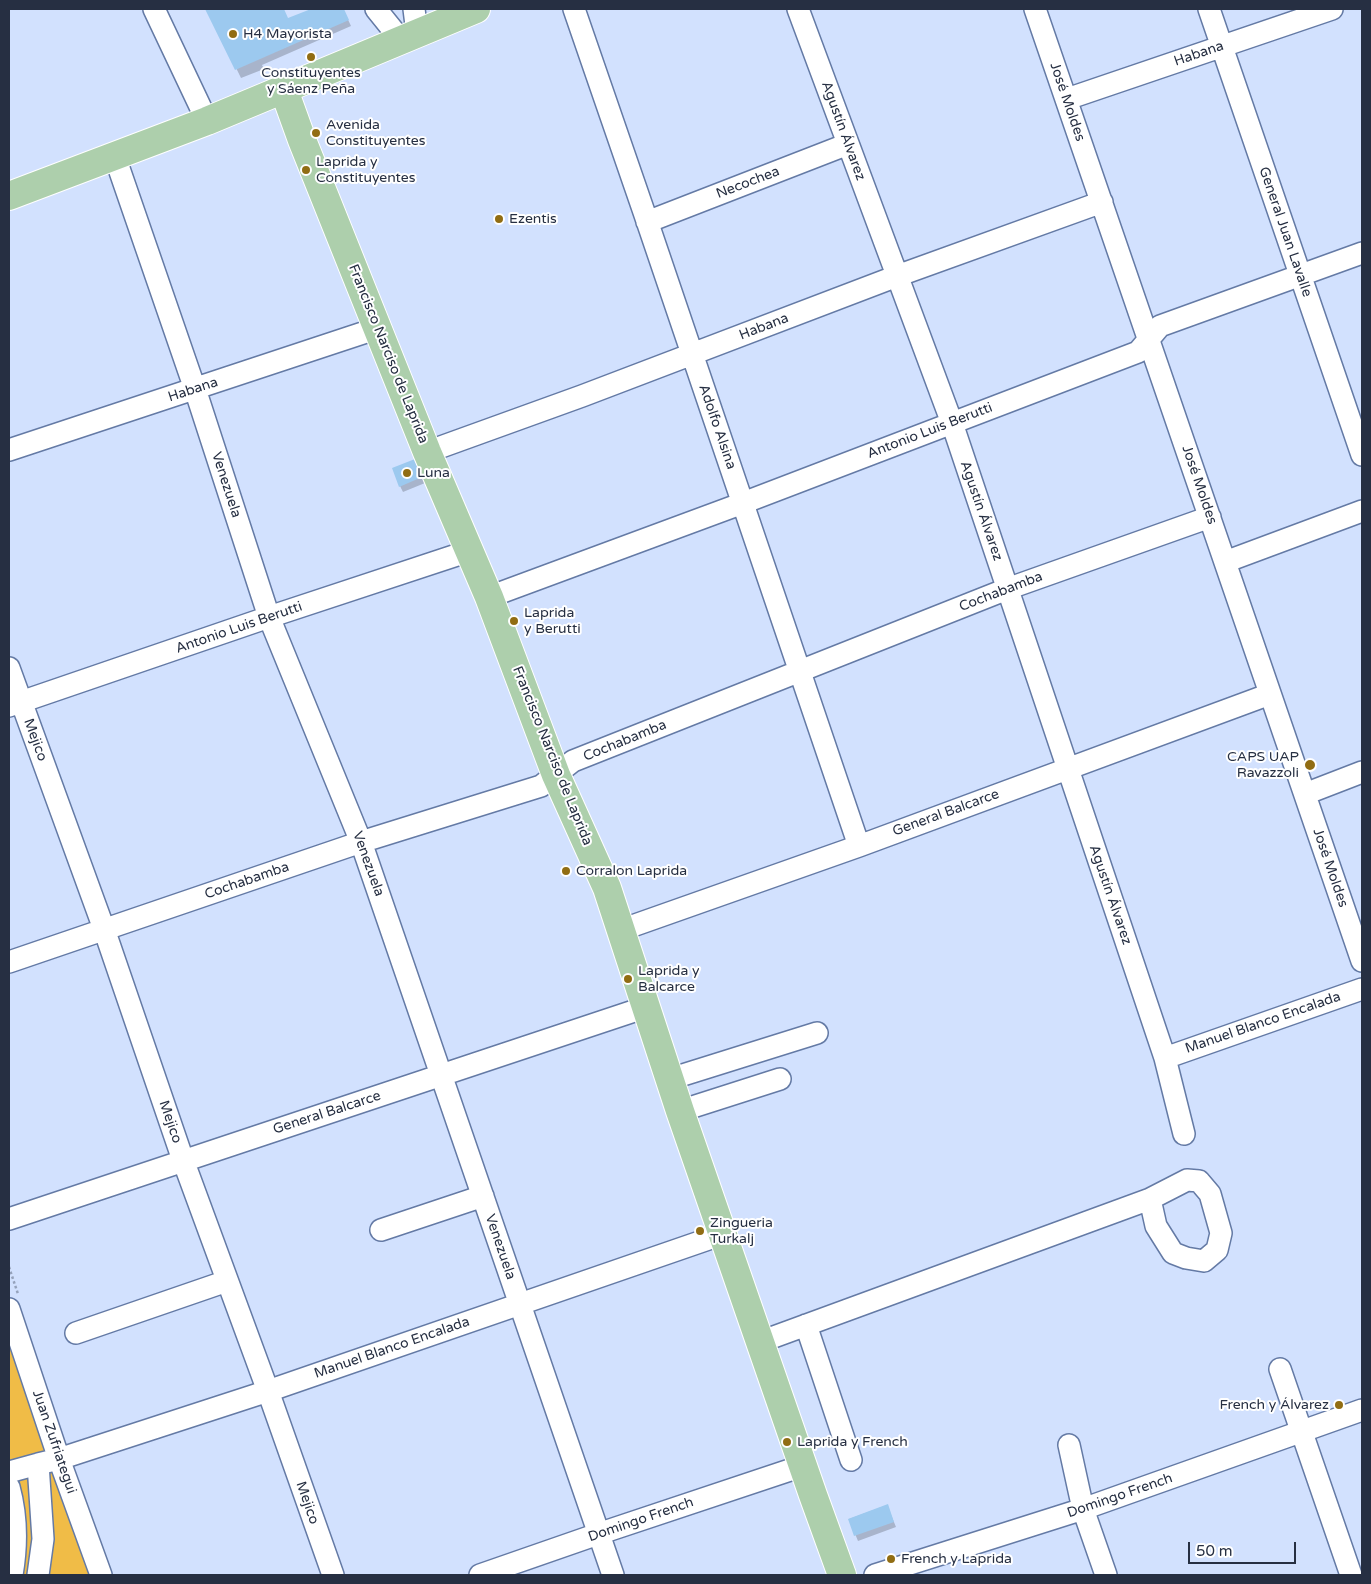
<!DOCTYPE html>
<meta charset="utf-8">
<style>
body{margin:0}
#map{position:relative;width:1371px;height:1584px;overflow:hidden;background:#d2e1fe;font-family:"Varela Round",sans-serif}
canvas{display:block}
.frame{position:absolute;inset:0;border:10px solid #262f42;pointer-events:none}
.scale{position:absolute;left:1188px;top:1542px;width:108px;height:22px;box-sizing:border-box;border:2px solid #262f42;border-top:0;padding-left:6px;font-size:15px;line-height:18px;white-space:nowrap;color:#262f42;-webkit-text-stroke:4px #fff;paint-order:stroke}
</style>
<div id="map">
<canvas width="1371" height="1584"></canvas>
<div class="frame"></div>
<div class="scale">50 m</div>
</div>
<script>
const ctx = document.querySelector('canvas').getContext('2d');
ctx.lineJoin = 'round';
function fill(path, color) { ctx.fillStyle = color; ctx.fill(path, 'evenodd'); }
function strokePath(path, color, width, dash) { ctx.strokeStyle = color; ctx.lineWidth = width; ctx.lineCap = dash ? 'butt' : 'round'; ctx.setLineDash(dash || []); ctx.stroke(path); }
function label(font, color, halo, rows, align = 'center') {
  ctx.font = font + ' "Varela Round",sans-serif'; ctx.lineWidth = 4; ctx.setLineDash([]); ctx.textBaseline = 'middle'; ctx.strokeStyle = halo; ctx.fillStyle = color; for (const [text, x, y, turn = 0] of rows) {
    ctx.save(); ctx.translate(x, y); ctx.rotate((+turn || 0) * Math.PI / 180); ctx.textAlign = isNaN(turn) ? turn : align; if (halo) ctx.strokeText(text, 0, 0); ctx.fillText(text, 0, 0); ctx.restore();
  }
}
const green = new Path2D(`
 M9,1325L90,1575H9Z`);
const shadow = new Path2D(`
 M207,9H283L288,20L314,9H343L351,26L262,65L264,69L241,78Z
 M415,461L425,483L403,492L400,486Z
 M887,1505L896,1527L858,1541L849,1519Z`);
const building = new Path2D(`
 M205,9H284L288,18L311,9H344L349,20L235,70Z
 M415,459L422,477L399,487L392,468Z
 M888,1504L894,1522L854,1536L848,1519Z`);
const path = new Path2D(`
 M9,1267L18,1294`);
const minor = new Path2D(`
 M154,9L207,121
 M376,9L401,40
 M414,9L417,33
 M574,9L644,212L859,846
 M798,9L952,423L1165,1058L1184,1134
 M1035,9L1362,961
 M1209,9L1362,455
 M1067,99L1332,9
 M115,157L195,389L269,617L361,842L613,1575
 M647,222L848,144
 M9,450L378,328
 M427,452L582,396L897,276L1102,202
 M1225,562L1362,511
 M489,597L743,503L1138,352L1160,326L1362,253
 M9,668L104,929L183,1160L268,1391L333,1575
 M9,706L269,617L469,551
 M1305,794L1362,772
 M621,930L859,846L1270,694
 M9,962L361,842L541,786L573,761L1007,589L1210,517
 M1165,1058L1362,989
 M670,1079L817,1033
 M680,1111L780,1079
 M9,1219L646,1007
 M381,1230L483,1196
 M9,1309L59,1459L101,1575
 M806,1325L851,1460
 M76,1333L227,1281
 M760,1342L1150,1199L1187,1180L1199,1181L1210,1194L1221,1233L1217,1250L1204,1261L1186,1258L1173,1253L1156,1226L1150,1199
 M1280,1369L1351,1575
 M1069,1445L1083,1509L1106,1575
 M9,1472L38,1464
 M9,1487C17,1516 17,1546 12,1575
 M38,1575L43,1539L38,1464L59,1459L268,1391L723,1234
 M480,1575L598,1534L802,1466
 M875,1575L1083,1509L1362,1410`);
const major = new Path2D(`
 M284,90L302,140L427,452L489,597L556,775L607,888L680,1111L813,1495L842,1575
 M9,196L207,121L476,9`);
const markers = [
 [233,34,5,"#916d13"],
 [311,57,5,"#916d13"],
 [316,133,5,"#916d13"],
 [306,170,5,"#916d13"],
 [499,219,5,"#916d13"],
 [407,473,5,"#916d13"],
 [514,621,5,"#916d13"],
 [1310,765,6,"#916d13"],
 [566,871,5,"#916d13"],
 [628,979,5,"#916d13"],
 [700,1231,5,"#916d13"],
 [1339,1405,5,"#916d13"],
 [787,1442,5,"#916d13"],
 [891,1559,5,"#916d13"]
];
const poiNames = [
 ["H4 Mayorista",243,34],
 ["Constituyentes",311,73,"center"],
 ["y Sáenz Peña",311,89,"center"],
 ["Avenida",326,125],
 ["Constituyentes",326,141],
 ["Laprida y",316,162],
 ["Constituyentes",316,178],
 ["Ezentis",509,219],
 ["Luna",417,473],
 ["Laprida",524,613],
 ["y Berutti",524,629],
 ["CAPS UAP",1299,757,"right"],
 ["Ravazzoli",1299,773,"right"],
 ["Corralon Laprida",576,871],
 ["Laprida y",638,971],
 ["Balcarce",638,987],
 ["Zingueria",710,1223],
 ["Turkalj",710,1239],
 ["French y Álvarez",1329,1405,"right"],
 ["Laprida y French",797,1442],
 ["French y Laprida",901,1559]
];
const streetNames = [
 ["Habana",1199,54,-19],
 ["José Moldes",1067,102,71],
 ["Agustín Álvarez",843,131,70],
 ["Necochea",748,183,-21],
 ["General Juan Lavalle",1285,232,71],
 ["Habana",764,327,-21],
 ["Francisco Narciso de Laprida",388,354,68],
 ["Habana",193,390,-18],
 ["Adolfo Alsina",717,427,71],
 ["Antonio Luis Berutti",930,431,-21],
 ["Venezuela",226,485,72],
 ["José Moldes",1199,485,71],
 ["Agustín Álvarez",981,511,71],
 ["Cochabamba",1001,592,-21],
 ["Antonio Luis Berutti",239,628,-19],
 ["Mejico",35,740,70],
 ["Cochabamba",625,741,-22],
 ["Francisco Narciso de Laprida",552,756,68],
 ["General Balcarce",946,813,-20],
 ["Venezuela",368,864,70],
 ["José Moldes",1330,868,71],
 ["Cochabamba",247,881,-19],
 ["Agustín Álvarez",1110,895,71],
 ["Manuel Blanco Encalada",1263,1023,-19],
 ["General Balcarce",327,1113,-18],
 ["Mejico",170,1122,71],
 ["Venezuela",500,1247,71],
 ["Manuel Blanco Encalada",392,1348,-19],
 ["Juan Zufriategui",54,1442,71],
 ["Domingo French",1120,1496,-19],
 ["Mejico",307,1503,71],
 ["Domingo French",641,1520,-19]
];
fill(green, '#f0bc47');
fill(shadow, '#0003');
fill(building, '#9cc9ef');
strokePath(minor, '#647aa5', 24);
strokePath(major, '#fff', 30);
strokePath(path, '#95a2bb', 2.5, [2.5, 2.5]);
strokePath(minor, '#fff', 21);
strokePath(major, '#adcfac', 28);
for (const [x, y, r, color] of markers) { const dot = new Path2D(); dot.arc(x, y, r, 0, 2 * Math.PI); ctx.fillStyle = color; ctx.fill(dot); strokePath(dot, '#fff', 2); }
label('14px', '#262f42', '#fff', poiNames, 'left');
label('14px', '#262f42', '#fff', streetNames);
</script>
